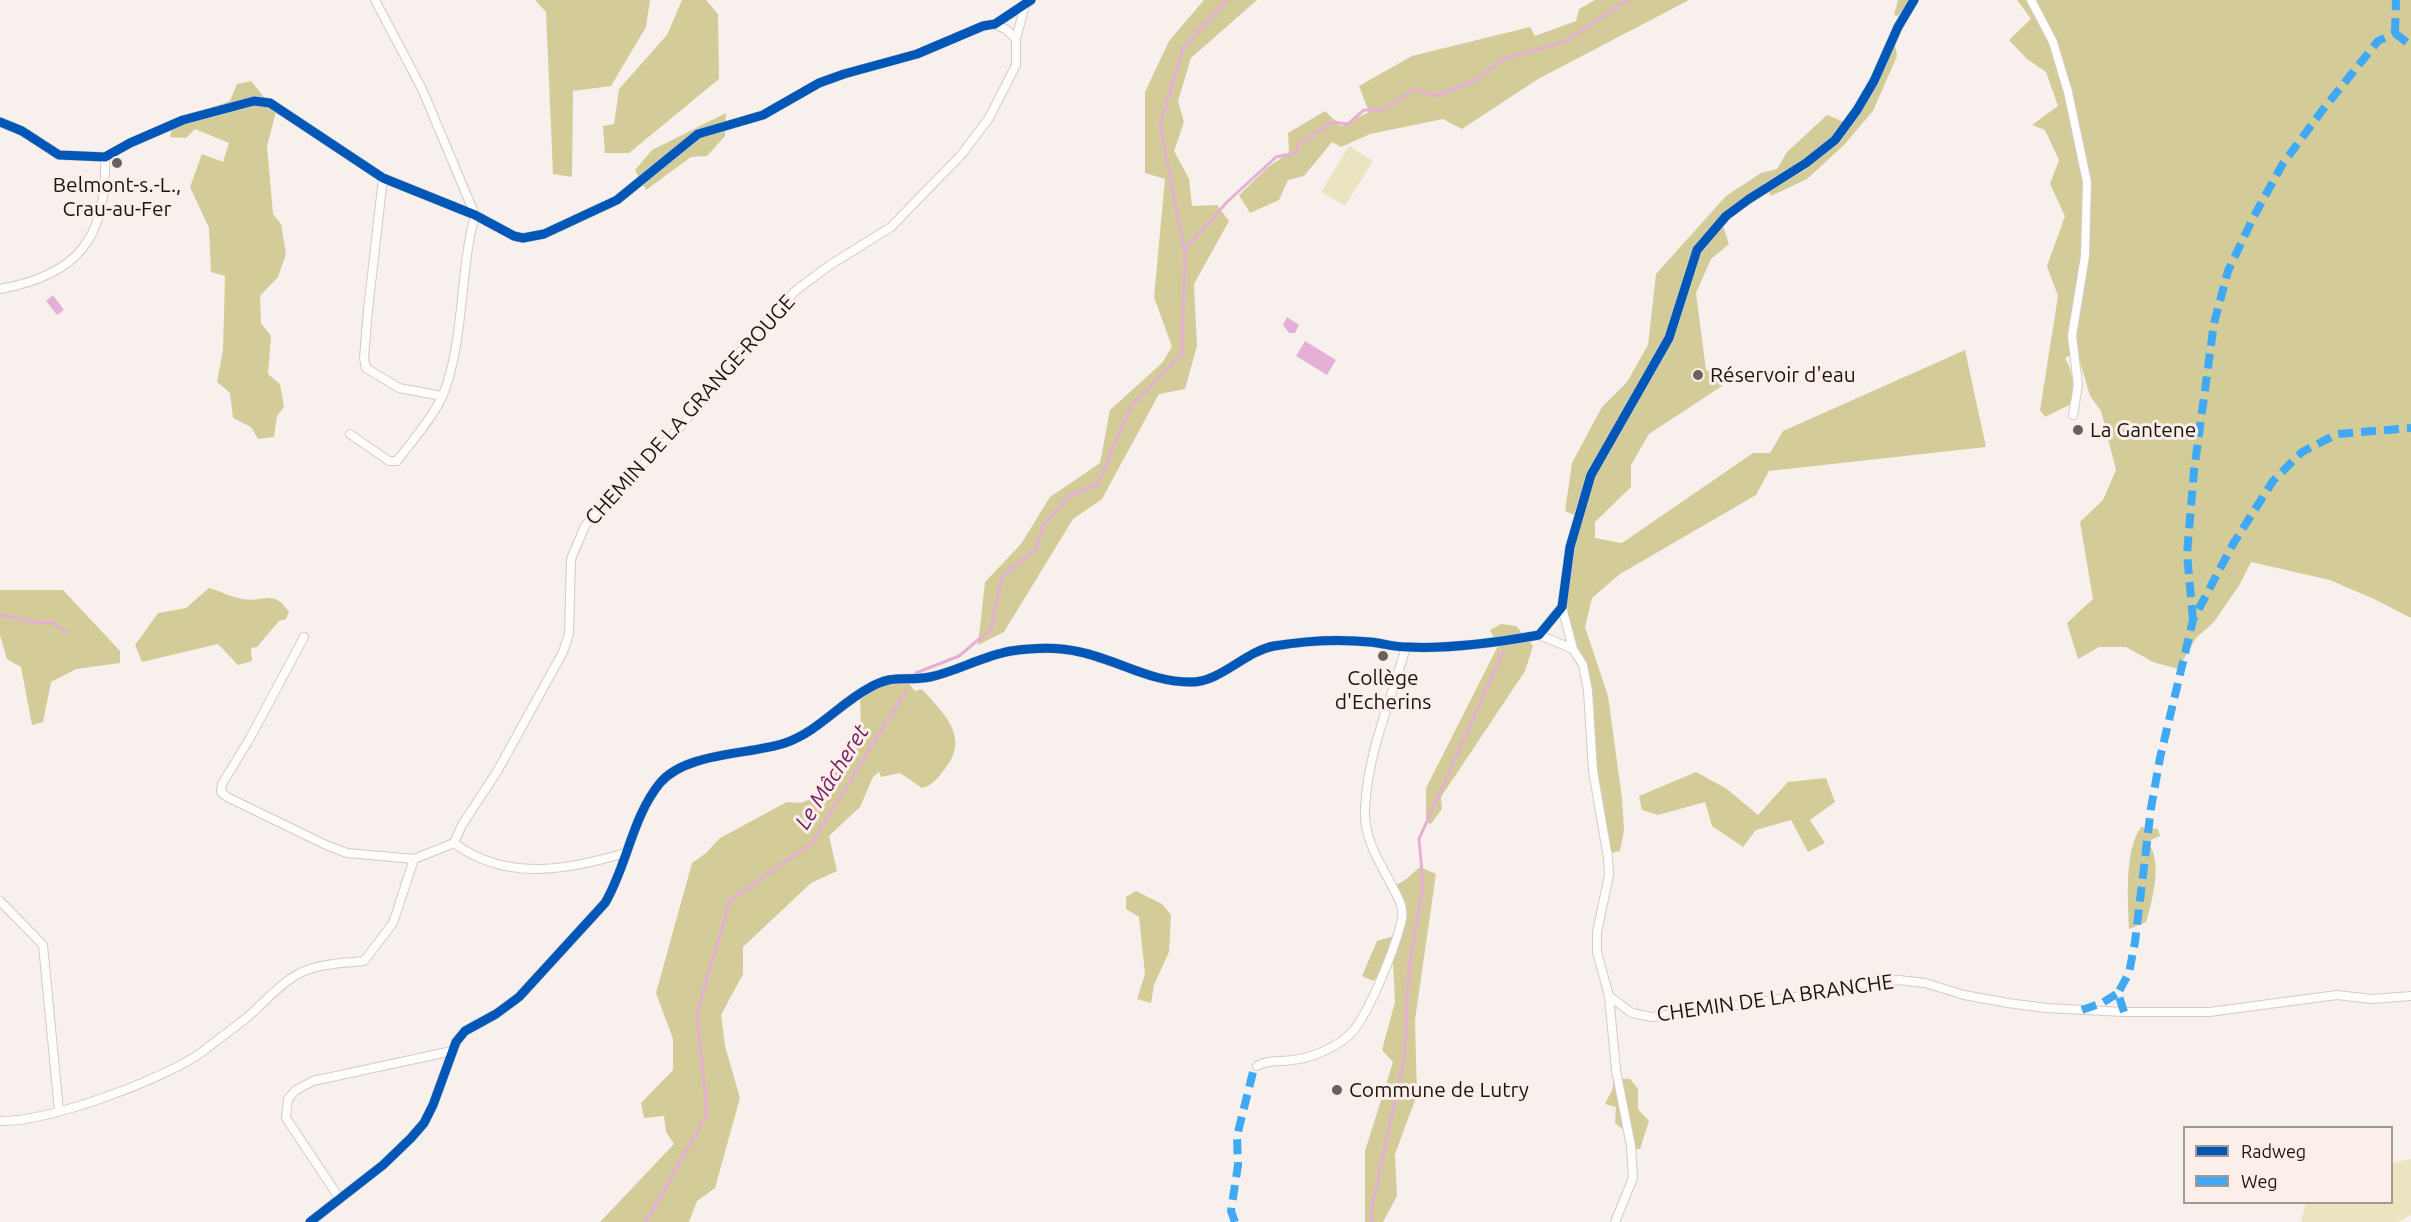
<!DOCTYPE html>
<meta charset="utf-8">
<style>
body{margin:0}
#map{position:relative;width:2411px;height:1222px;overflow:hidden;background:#f8f0ed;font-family:Ubuntu,sans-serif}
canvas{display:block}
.legend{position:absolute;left:2183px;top:1126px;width:210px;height:78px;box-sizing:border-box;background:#fceee9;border:2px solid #a19793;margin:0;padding:8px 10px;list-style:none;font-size:18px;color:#191513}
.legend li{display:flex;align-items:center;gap:12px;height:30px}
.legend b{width:30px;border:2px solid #a19793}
</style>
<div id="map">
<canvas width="2411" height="1222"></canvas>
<ul class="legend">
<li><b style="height:8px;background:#0057b8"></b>Radweg</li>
<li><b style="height:8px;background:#3fa9f5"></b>Weg</li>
</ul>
</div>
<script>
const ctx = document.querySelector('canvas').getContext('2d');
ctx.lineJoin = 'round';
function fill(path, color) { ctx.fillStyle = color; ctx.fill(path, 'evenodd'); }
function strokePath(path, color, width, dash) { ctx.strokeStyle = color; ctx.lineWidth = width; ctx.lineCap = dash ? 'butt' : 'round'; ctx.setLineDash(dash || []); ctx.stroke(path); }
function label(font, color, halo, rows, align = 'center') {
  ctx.font = font + ' Ubuntu,sans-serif'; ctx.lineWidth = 6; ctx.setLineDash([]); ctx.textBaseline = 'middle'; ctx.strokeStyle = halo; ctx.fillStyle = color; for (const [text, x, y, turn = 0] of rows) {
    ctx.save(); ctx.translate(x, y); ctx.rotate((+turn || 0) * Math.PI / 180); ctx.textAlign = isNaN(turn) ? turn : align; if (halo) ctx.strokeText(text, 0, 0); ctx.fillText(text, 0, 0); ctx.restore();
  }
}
const green = new Path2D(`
 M1349,146L1373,161L1345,206L1321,192Z
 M2411,1159V1215L2398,1222H2301L2306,1203L2392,1202V1163Z`);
const forest = new Path2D(`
 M535,0H650L646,27L611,86L573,91L572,177L553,174L546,12Z
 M682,0H706L718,14L719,79L629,153H605L603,126L614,124L619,89L667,35Z
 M1204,0H1257L1191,58L1178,101L1184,122L1174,151L1189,179L1192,206L1217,205L1229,221L1194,284L1197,346L1185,389L1159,394L1102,499L1073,519L1004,632L978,645L985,582L1021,544L1050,497L1100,463L1110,410L1162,363L1172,347L1154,297L1165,179L1145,173V92L1169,41Z
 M1595,0H1689L1538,79L1462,129L1443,119L1370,134L1341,147L1332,142L1304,176L1288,180L1279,200L1250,213L1239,195L1268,167L1289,153L1288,133L1325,111L1341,126L1369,112L1359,86L1412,56L1530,27L1535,36L1576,21L1579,9Z
 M1898,0H1910L1898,16L1894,15Z
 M2017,0H2411V618L2374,599L2330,580L2251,562L2240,584L2214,622L2196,638L2178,669L2153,662L2126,647H2099L2078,659L2067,623L2093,599L2080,522L2103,500L2116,470L2101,411L2090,396L2077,352L2065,358C2074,374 2074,386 2071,404L2045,417L2040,410L2058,296L2047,266L2065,216L2050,184L2059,160L2045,130L2032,125L2058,106L2046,72L2027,59L2009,40L2031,19Z
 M1895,44L1897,56L1873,111L1844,145L1807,179L1771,196L1769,192L1805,170L1841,141L1877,85Z
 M251,81L276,112L267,146L273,214L281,224L286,254L278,277L260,296L261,323L271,336L268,374L280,384L284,407L277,416L274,437L258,439L251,427L233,418L230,393L217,382L223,350L225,276L211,272L209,228L190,187L202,154L223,162L229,143L195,129L186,138L170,137L174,121L230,101L237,84Z
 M726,113L725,136L707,156L691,157L646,190L635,170L652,150Z
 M1827,115L1844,122L1830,138L1805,160L1766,182L1723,213L1694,247L1665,336L1588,474L1574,515L1565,511L1572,463L1602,407L1627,382L1648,345L1656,274L1726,196L1761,173L1777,169L1787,152Z
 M1723,226L1729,244L1711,259L1696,293L1706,370L1721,377L1722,386L1649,434L1631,465V487L1595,522V538L1622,543L1753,453H1770L1783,431L1965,350L1986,447L1769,471L1756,495L1620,574L1592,598L1585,627L1608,696L1622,798L1624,831L1620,851L1610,853L1596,764L1591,689L1575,647L1565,607L1572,550L1594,477L1671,339L1699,251Z
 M209,588C220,591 231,597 242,599C264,603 273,588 289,612L286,619L279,621L257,647L251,648L252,661L238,665L218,644L142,662L135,645L158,613L186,608Z
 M0,590H63L120,651V663L76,669L51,682L43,722L32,725L21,667L7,659L0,635Z
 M1501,624L1516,626L1533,646L1525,671L1441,797L1442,809L1431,824L1426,822V788L1498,646L1490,630Z
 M907,681L915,691L922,689C945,715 971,738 944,770C937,779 933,785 922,788L900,773L881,777L879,772L873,777L860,807L829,836L837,871L811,883L743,947V974L721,1015L725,1046L740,1098L715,1188L697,1201L689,1222H600L674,1144L666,1132L664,1116L644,1118L641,1103L673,1070V1039L656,993L692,863L706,853L720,838L787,802L800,803L826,793L835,766L861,725L860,699L879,687Z
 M1696,772L1727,789L1758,815L1788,782L1826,778L1835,802L1810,820L1825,843L1808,852L1791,820L1756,830L1743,847L1712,826L1705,802L1658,815L1642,810L1639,796Z
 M2141,827L2158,829L2160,836L2151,840L2150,846C2162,864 2152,903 2146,922L2129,929C2128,901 2124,850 2141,827Z
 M1420,867L1436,874L1415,1020L1417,1095L1395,1154L1397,1196L1383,1222H1365V1151L1393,1062L1382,1050L1395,1002L1393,963L1373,981L1362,976L1377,941L1398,935L1406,913L1394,886L1405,880Z
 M1136,891L1162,904L1171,915L1169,952L1154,985L1151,1003L1137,999L1145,974L1139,917L1126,909V897Z
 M1613,1078L1630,1079L1638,1089V1109L1649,1121L1640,1149H1629L1626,1132L1615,1123L1616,1107L1605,1104L1613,1088Z`);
const water = new Path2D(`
 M53,295L64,310L57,315L46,301Z
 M1287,317L1299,325L1295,333H1289L1283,325Z
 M1305,341L1336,360L1327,375L1296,356Z`);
const stream = new Path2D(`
 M1184,248L1160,125L1183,48L1227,0
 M0,615C18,618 35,625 52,622L66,632
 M916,673L959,656L991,629L1002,577L1036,549L1044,524L1069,496L1098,484L1130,408L1182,353L1185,249L1227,202L1276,157L1296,153L1298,145L1332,122L1348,124L1364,110H1383L1415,89L1437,96L1475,80L1504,59L1564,42L1627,0
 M646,1222L707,1114L697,1013L730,900L811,844L906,691
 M1372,1222L1370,1216L1404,1059L1409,967L1423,884L1419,839L1504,650`);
const street = new Path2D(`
 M375,0L422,89L475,215
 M2031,0L2053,42L2068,92L2087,182L2085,256L2072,336L2078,385L2073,415
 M995,24L1007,30L1016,39
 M0,122L22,131L59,155L105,157L130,143L183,120L254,101L270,103L383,178L475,215L514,236L523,238L544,234L617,200L698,134L763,115L819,83L844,74L917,54L983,26L995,24L1031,0
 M383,178L368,310L364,358L366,368L399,388L442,396
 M0,289C79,275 108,236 105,157
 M350,434L389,461H397C412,441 431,420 442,397C465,343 459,272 475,215
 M1562,607L1573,649L1583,665L1588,691L1593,771L1608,858L1609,875L1597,932V952L1609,996L1616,1070L1631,1146L1633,1178L1615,1222
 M1539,635L1573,649
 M304,637L250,738L222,784L221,792L227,797L326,845L347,853L414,859L454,843C506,882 568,870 625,853
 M454,843L462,825L498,770L563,652L569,634L571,559L585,526L598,510L681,426L745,346L795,291L830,265L891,227L962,154L989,118L1016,65V39L1025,5
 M0,901L43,945L59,1111
 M1609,996L1632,1013L1652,1017L1824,993L1871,982L1899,980L1925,983L1964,995L2008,1003L2046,1008L2124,1012H2209L2337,995L2372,999L2411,996
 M1257,1066C1266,1060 1281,1062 1292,1060C1312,1058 1339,1047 1353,1031C1370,1011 1396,946 1402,919C1403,914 1402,907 1400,902C1386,870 1364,846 1365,810C1367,753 1391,701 1406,647
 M0,1121C48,1122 163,1080 202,1052C216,1041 231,1030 245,1019C266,1002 284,977 310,969C327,963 347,963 364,961L393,923L414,859
 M340,1199L286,1118L288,1099L296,1090L313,1081L452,1051
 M310,1222L383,1165L411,1138L424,1123L433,1105L456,1042L465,1031L496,1014L519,997L605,903C627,866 632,817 660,783C686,752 749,755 785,743C819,731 839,704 869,688C895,673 905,682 930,677C958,671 982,656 1011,651C1032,648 1059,647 1080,652C1118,660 1152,683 1192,682C1220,682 1246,651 1274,646C1304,641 1340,639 1370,642C1382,643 1394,647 1407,647C1446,649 1500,642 1539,635L1562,607L1570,547L1591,475L1669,338L1697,250L1726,216L1749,199L1806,163L1835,140L1857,110L1874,81L1898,27L1914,0`);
const quiet = new Path2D(`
 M2395,33L2396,0
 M2395,33L2411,46
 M2193,620L2187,554L2194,471L2214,323L2228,271L2253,218L2282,165L2321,112L2378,41L2395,33
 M2082,1010L2102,1003L2118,993
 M2124,1012L2118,993L2129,973L2135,942L2151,808L2160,758L2193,620L2233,544L2273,481L2302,452L2337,434L2411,428
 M1235,1222L1231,1211L1238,1165L1237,1136L1253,1072L1257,1066`);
const cycleway = new Path2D(`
 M0,122L22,131L59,155L105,157L130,143L183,120L254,101L270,103L383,178L475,215L514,236L523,238L544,234L617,200L698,134L763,115L819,83L844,74L917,54L983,26L995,24L1031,0
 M310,1222L383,1165L411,1138L424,1123L433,1105L456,1042L465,1031L496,1014L519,997L605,903C627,866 632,817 660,783C686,752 749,755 785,743C819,731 839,704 869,688C895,673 905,682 930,677C958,671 982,656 1011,651C1032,648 1059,647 1080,652C1118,660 1152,683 1192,682C1220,682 1246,651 1274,646C1304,641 1340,639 1370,642C1382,643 1394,647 1407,647C1446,649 1500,642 1539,635L1562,607L1570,547L1591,475L1669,338L1697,250L1726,216L1749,199L1806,163L1835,140L1857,110L1874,81L1898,27L1914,0`);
const markers = [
 [117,163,6,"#67625f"],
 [1698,375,6,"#67625f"],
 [2078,430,6,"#67625f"],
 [1383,656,6,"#67625f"],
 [1337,1090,6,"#67625f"]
];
const poiNames = [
 ["Belmont-s.-L.,",117,185,"center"],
 ["Crau-au-Fer",117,209,"center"],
 ["Réservoir d'eau",1710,375],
 ["La Gantene",2090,430],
 ["Collège",1383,678,"center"],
 ["d'Echerins",1383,702,"center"],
 ["Commune de Lutry",1349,1090]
];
const streetNames = [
 ["CHEMIN DE LA GRANGE-ROUGE",690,410,-48],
 ["CHEMIN DE LA BRANCHE",1775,998,-8]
];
const waterNames = [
 ["Le Mâcheret",832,777,-58]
];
fill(green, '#eae4c0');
fill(forest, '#d4cc98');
fill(water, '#e6b0d6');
strokePath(stream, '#e6b0d6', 3);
strokePath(street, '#d1cbc9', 10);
strokePath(street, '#fefdfc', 8);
strokePath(quiet, '#3fa9f5', 8, [15, 8]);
strokePath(cycleway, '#0057b8', 9);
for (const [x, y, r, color] of markers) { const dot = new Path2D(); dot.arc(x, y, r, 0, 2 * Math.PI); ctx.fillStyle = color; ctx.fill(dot); strokePath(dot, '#fceee9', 2); }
label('21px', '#191513', '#fceee9', poiNames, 'left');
label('21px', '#191513', '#fceee9', streetNames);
label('italic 22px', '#731d63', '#fceee9', waterNames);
</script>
